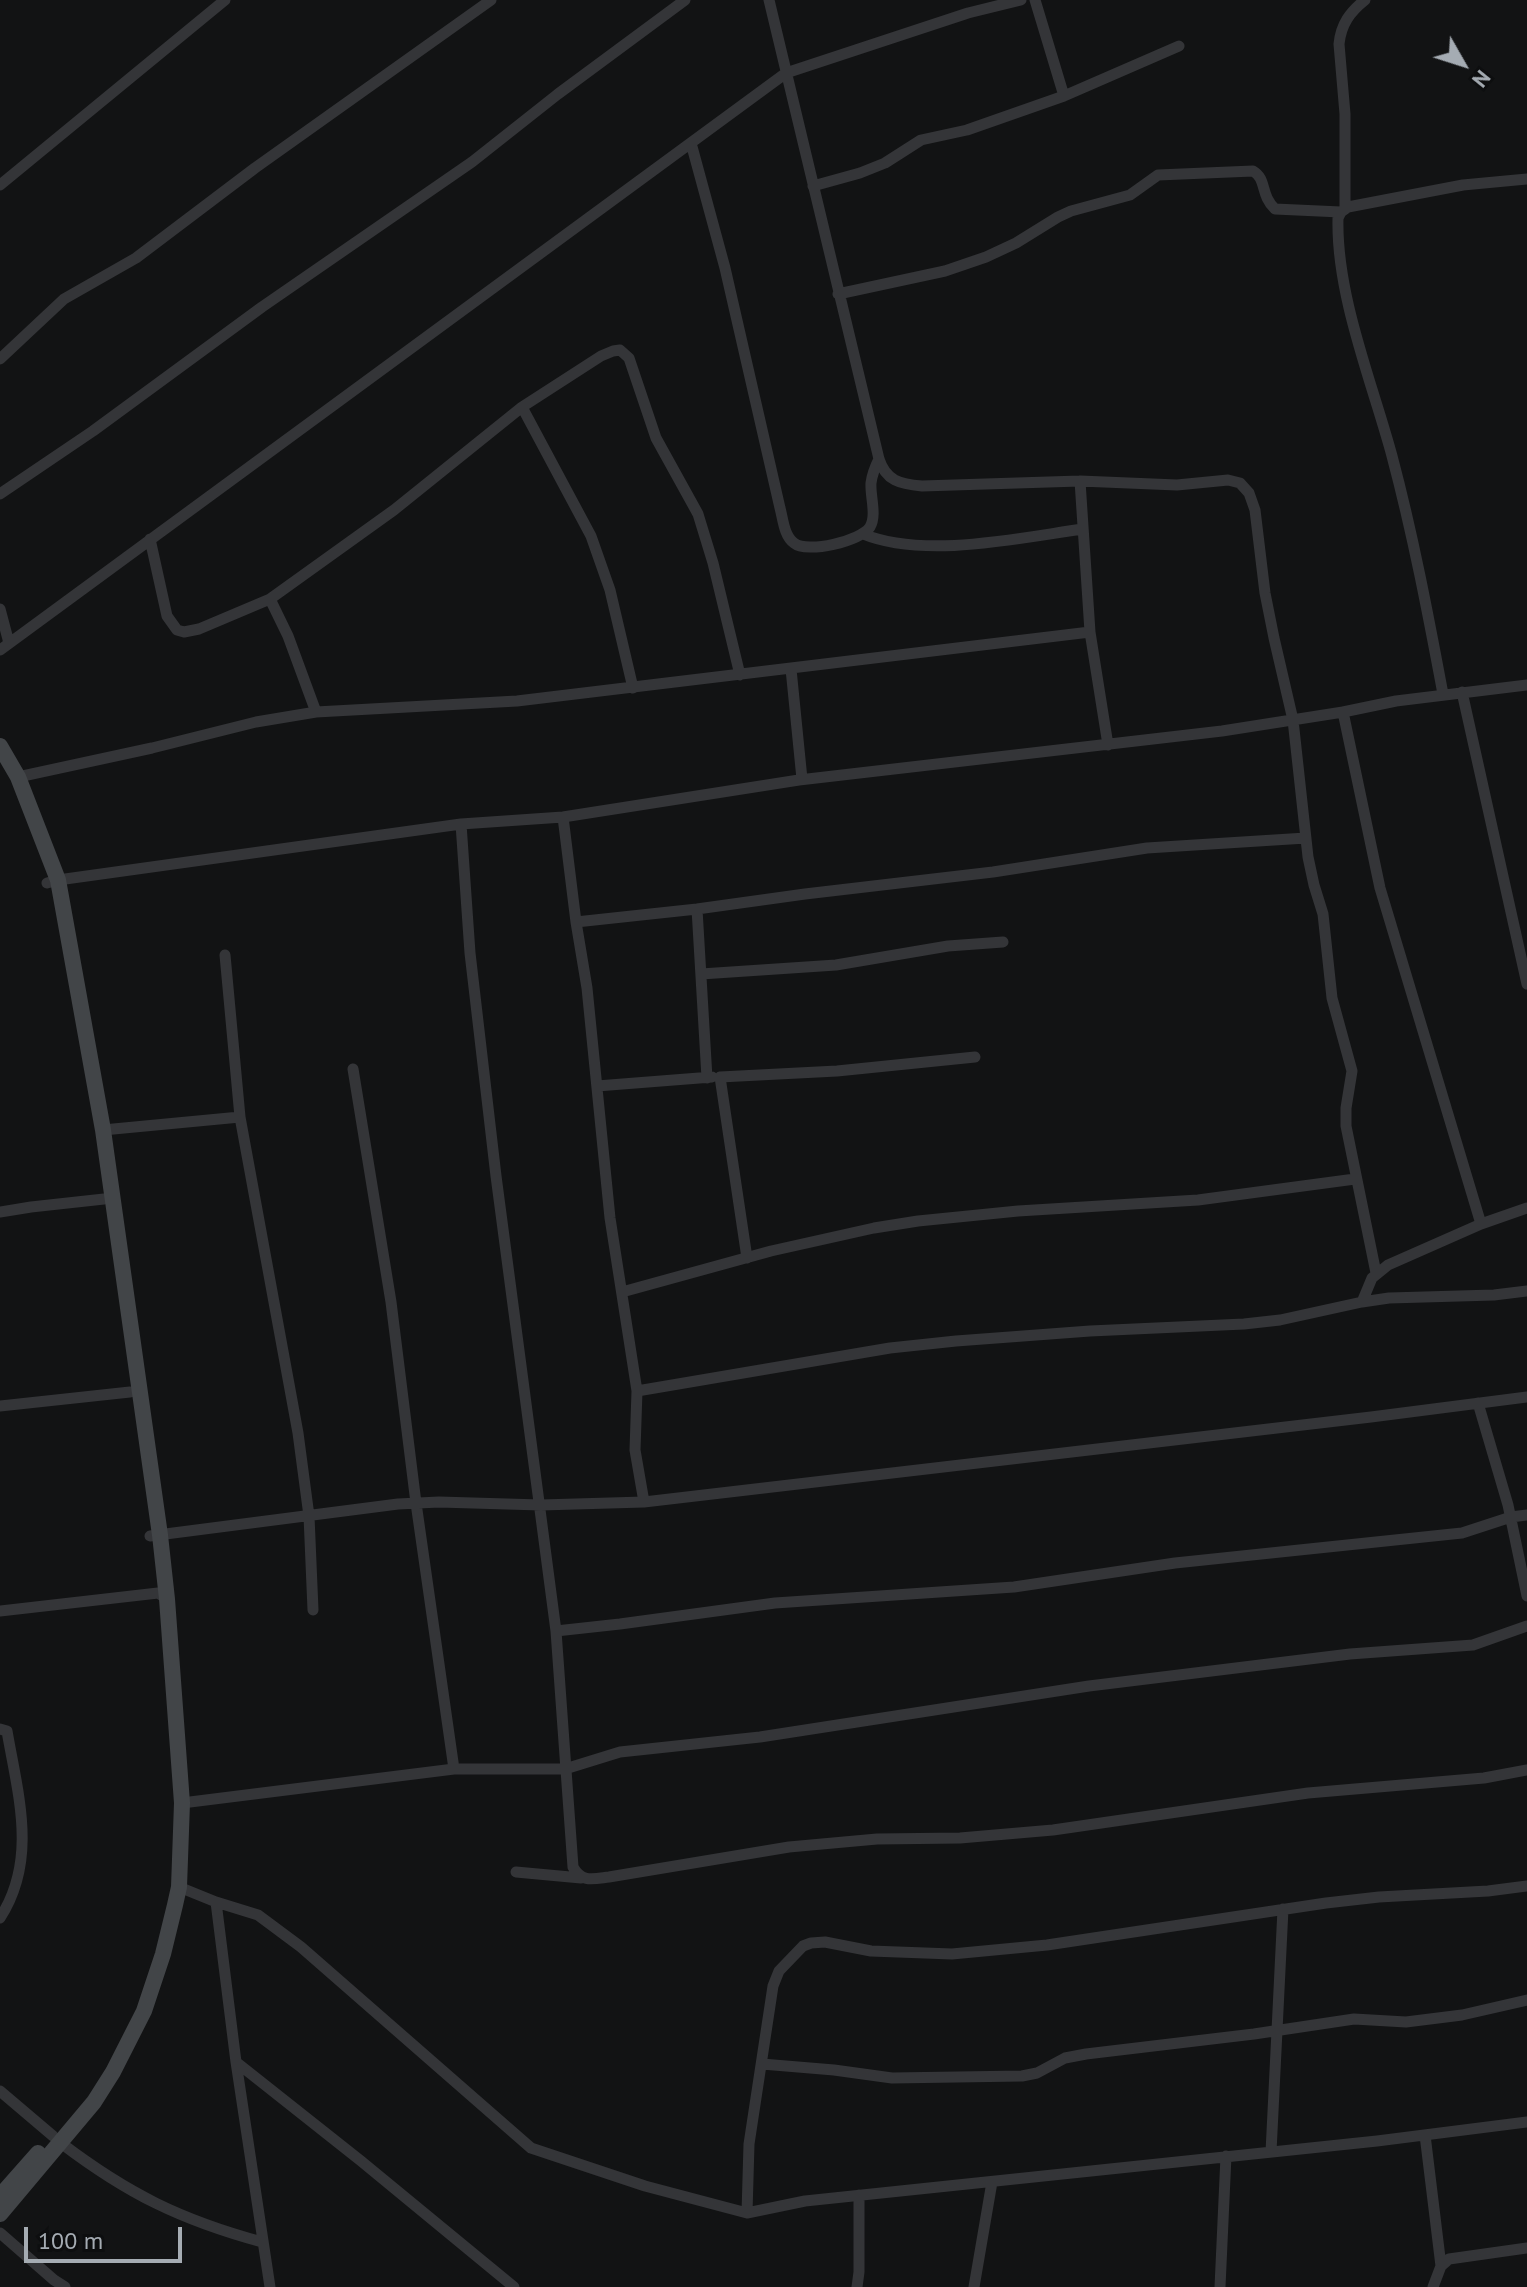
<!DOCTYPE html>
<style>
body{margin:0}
#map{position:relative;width:1527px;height:2287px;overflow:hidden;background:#121314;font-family:"PT Sans",sans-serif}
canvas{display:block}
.north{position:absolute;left:1423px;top:24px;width:80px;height:80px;-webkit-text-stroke:6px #0d0e0f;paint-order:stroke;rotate:129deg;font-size:22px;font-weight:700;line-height:32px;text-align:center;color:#a5acb3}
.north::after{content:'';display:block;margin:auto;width:28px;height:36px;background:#a5acb3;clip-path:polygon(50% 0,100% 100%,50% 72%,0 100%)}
.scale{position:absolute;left:24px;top:2227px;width:158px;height:36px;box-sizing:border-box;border:4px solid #a5acb3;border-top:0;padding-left:10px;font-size:24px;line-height:28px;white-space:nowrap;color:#a5acb3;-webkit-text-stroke:6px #0d0e0f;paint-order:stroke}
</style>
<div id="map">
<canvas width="1527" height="2287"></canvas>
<div class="north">N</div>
<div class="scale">100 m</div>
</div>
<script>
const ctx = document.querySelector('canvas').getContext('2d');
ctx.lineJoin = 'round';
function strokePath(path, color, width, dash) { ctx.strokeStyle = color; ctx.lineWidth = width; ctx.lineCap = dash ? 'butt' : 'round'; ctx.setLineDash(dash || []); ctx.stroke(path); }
const street = new Path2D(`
 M769,0L879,459C886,481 900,484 922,486L1080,481L1177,485L1228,480L1240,483L1249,493L1255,510L1265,593L1274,638L1293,720L1308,857L1314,885L1323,914L1332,998L1352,1071L1346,1108V1126L1376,1273
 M1035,0L1064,96
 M691,143L725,268L780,508C783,519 784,536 794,543C807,554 861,541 870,527C877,515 870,496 871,483C872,475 875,467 879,459
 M0,185L225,0
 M813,186L860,173L885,163L921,140L967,130L1064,96L1179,46
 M1345,208V114L1339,44C1341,24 1350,12 1365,0
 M838,294L945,271L986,257L1016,243L1058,217L1071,211L1130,195L1158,175L1253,171C1267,179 1260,195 1275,209L1341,212
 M0,359L64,299L136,258L255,168L491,0
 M522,407L591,536L610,590L633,688
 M1080,481L1090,632L1108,745
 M0,494L93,431L262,307L472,162L558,94L685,0
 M863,534C924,559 1019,538 1083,529
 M150,539L167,616L177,630L184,632L199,629L270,599L394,510L522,407L601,356L613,351L620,350L629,358L656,438L698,514L713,563L740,675
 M270,599L288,636L316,712
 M0,609L9,643
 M0,650L786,73L968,13L1021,0
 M791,669L802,779
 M1462,692L1527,984
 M1443,694C1428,614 1413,535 1392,456C1372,382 1336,295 1338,218L1341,212L1348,207L1463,185L1527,179
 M1343,712L1380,888L1481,1224
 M18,777L152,748L256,722L316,712L517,701L1090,632
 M563,817L576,922L587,988L610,1218L637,1391L635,1450L644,1502
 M461,824L470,953L496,1176L556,1631L573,1867C582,1883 593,1879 609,1877L789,1847L877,1839L960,1838L1053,1830L1308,1793L1484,1778L1527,1770
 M47,883L58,880L461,824L563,817L799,780L1222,731L1343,712L1396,701L1527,685
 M697,909L707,1078
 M576,922L697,909L805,894L993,872L1147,848L1306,838
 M225,955L240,1117L298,1433L309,1516L313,1610
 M701,974L836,965L948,946L1003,942
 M353,1069L391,1302L416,1503L454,1769
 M597,1086L712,1077
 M103,1130L240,1117
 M0,1212L31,1207L104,1199
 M747,1258L720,1077L837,1071L975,1057
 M622,1292L771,1251L874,1228L918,1221L1018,1211L1198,1200L1355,1179
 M1362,1302L1372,1278L1388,1265L1481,1224L1527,1208
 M637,1391L890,1348L956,1341L1090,1331L1244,1324L1280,1320L1362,1302L1389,1298L1494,1295L1527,1291
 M1478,1403L1508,1505L1527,1596
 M0,1406L130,1392
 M150,1536L398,1504L439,1502L541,1505L644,1502L1371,1417L1527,1397
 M0,1611L158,1593L167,1599
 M556,1631L620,1624L775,1603L1014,1587L1175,1563L1462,1533L1511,1517L1527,1515
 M0,1729L7,1731C18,1795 38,1859 0,1918
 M182,1803L454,1769H565L620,1752L760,1737L1089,1686L1350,1654L1473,1645L1527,1626
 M516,1872L581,1878
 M179,1887L216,1902L258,1915L301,1947L531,2148L645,2186L747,2213L805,2201L1377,2141L1527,2122
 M216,1902L236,2062L270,2287
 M236,2062L361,2161L514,2287
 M762,2064L834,2070L892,2078L1022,2076L1037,2073L1065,2058L1086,2054L1254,2034L1354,2019L1406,2022L1462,2015L1527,2000
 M0,2091L53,2136
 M1425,2135L1441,2266
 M61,2143C128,2194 181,2220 262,2242
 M1271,2152L1283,1909
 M747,2213L749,2144L773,1986L779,1971L803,1946L811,1943L825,1942L871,1951L952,1954L1047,1945L1326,1903L1379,1897L1488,1891L1527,1886
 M0,2233L54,2280L65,2287
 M857,2287L859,2272V2195
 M974,2287L992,2182
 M1220,2287L1226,2156
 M1433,2287L1441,2266L1449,2259L1527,2248`);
const secondary = new Path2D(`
 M0,746L18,777L58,880L103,1130L160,1535L167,1599L182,1803L179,1887L175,1905L163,1954L144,2011L113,2072L94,2102L0,2214
 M0,2196L38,2153`);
strokePath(street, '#343538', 11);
strokePath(secondary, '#424548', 16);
</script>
